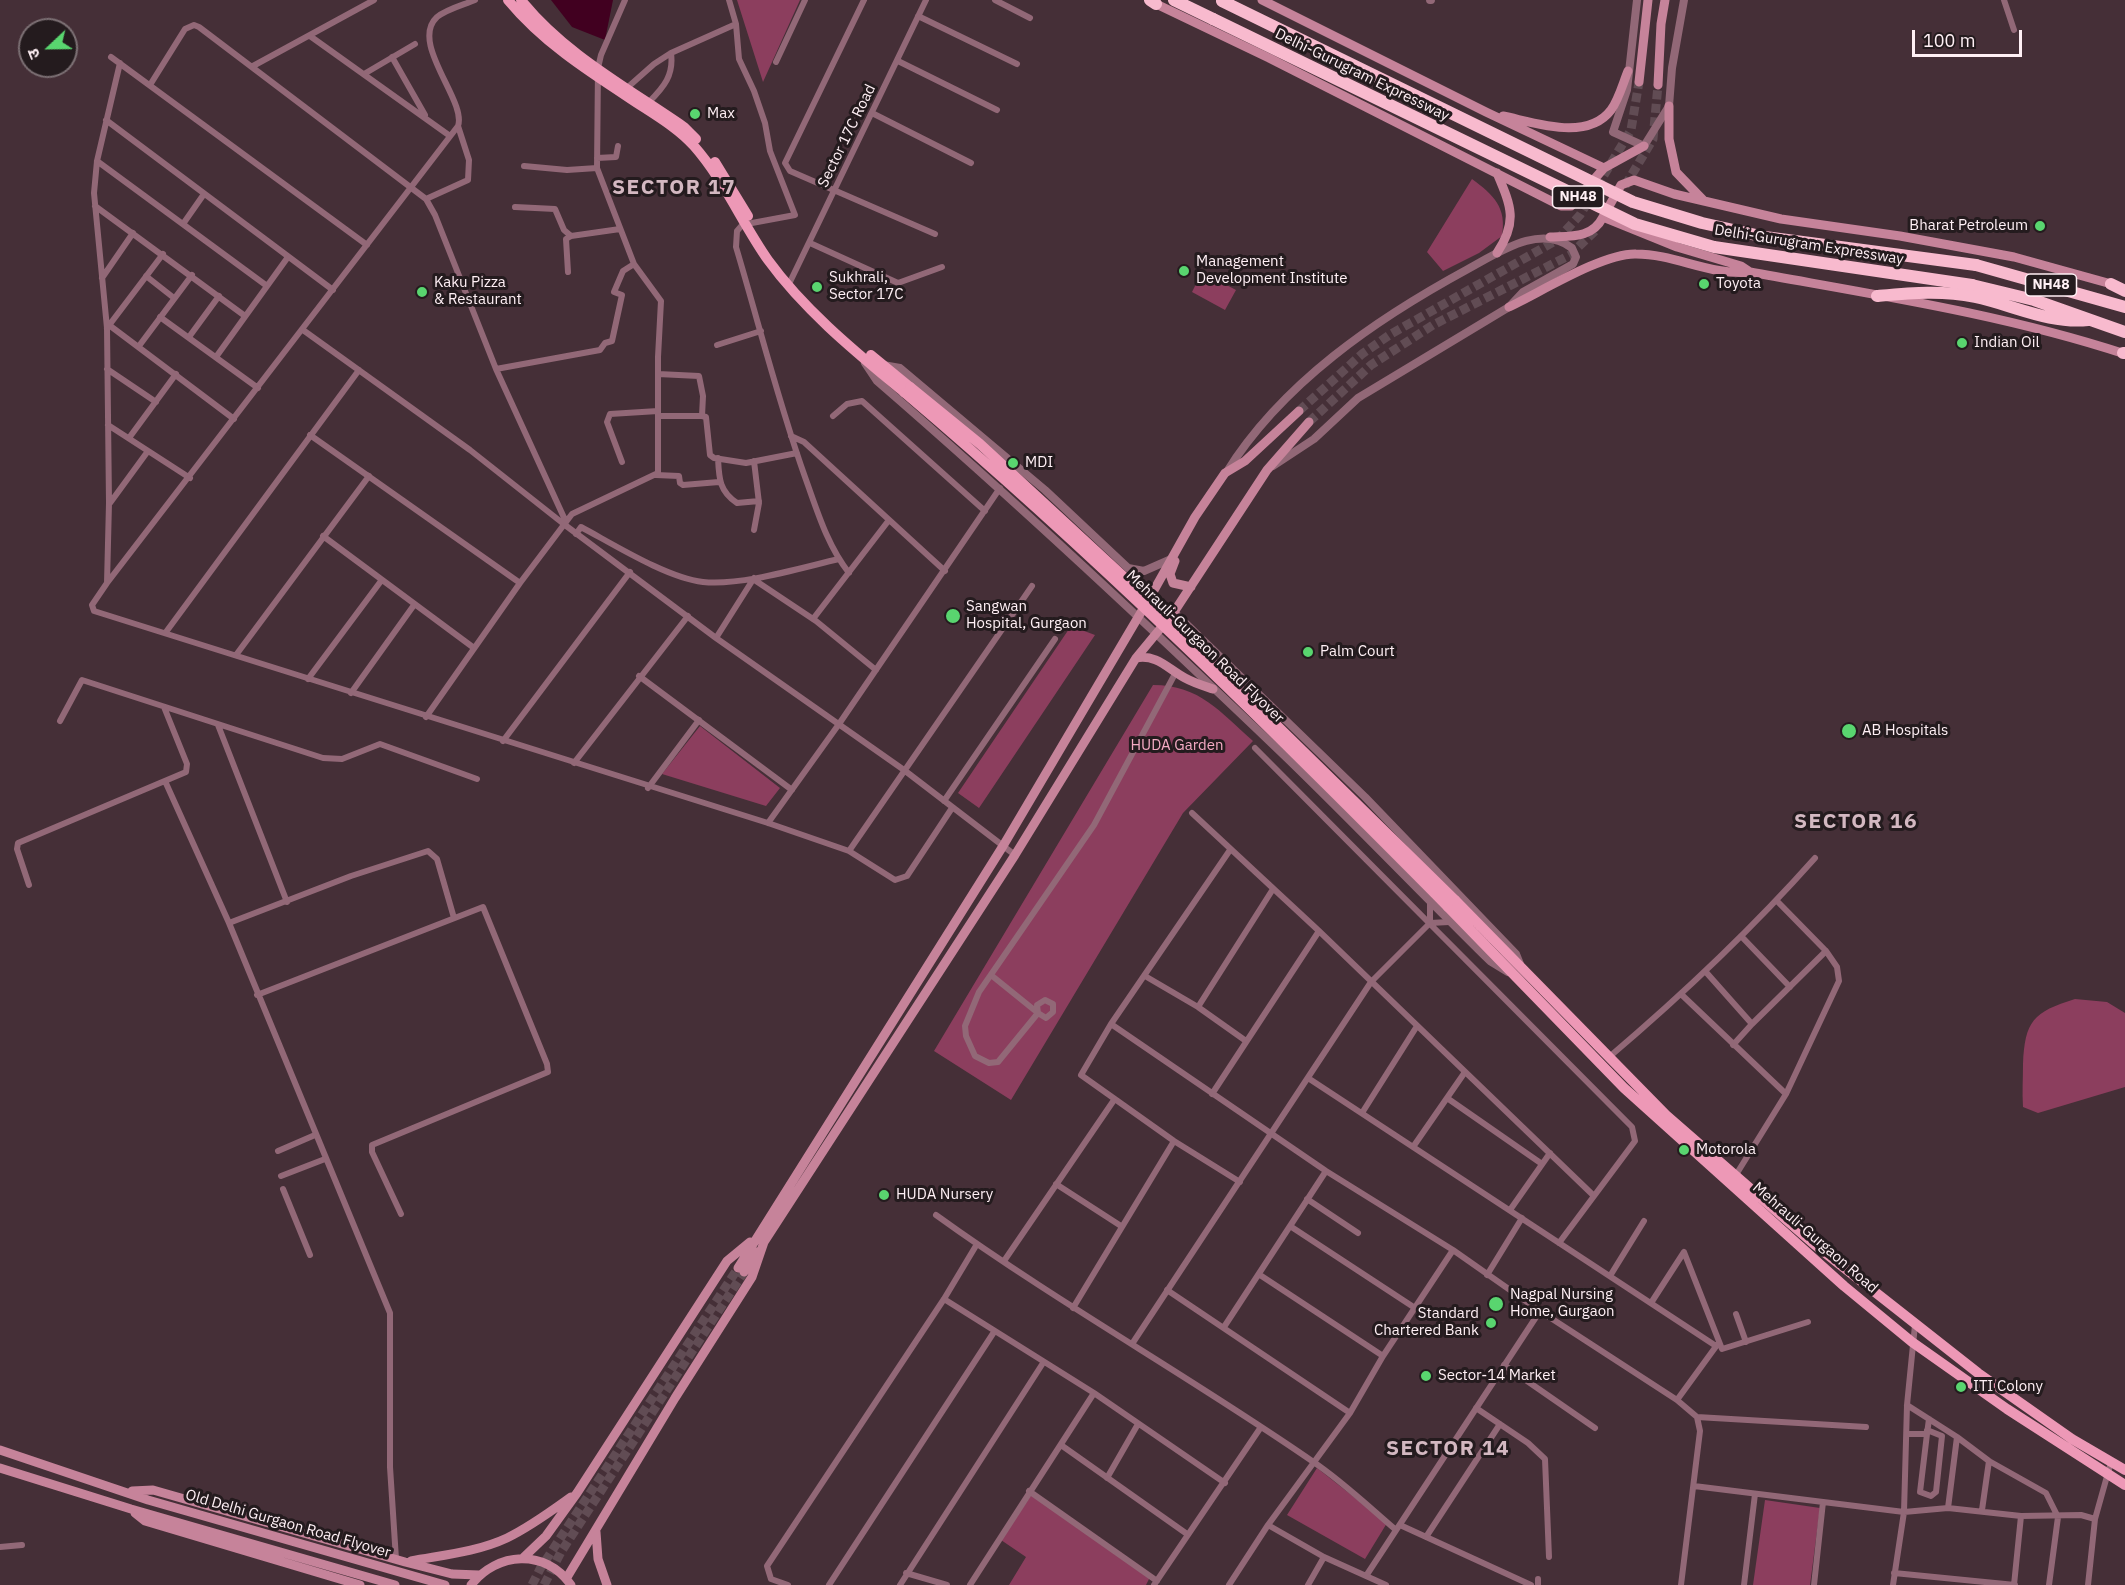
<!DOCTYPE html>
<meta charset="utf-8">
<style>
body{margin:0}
#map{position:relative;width:2125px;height:1585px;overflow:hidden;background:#452f37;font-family:"IBM Plex Sans","Noto Sans Devanagari",sans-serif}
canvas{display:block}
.north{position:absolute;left:18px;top:18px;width:60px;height:60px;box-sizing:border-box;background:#241b1e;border:2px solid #7c7074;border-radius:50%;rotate:248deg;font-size:16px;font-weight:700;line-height:24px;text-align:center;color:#fff0f5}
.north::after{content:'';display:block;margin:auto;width:21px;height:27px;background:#59d56f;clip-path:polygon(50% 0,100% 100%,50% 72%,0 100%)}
.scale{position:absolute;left:1912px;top:30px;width:110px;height:27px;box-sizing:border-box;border:3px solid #fff0f5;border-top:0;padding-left:8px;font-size:18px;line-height:21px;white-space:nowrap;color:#fff0f5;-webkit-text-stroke:4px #241b1e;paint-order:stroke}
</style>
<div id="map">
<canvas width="2125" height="1585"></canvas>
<div class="north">उ</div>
<div class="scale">100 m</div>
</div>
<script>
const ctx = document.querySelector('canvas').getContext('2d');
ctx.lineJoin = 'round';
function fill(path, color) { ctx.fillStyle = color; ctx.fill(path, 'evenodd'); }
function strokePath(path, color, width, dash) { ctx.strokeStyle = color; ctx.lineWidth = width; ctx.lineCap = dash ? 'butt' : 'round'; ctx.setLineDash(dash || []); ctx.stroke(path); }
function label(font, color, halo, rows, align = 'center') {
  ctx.font = font + ' "IBM Plex Sans",sans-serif'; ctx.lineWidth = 6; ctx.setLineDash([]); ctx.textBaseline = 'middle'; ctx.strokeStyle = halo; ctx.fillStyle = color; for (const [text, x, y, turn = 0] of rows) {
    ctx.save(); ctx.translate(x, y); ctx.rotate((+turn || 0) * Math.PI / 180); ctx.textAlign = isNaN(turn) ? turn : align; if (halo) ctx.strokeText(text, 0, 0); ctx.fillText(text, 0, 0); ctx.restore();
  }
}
const green = new Path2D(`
 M737,0H800L763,82Z
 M1472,179C1494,195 1507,208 1502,236L1479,253L1443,271L1427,252Z
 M1202,272L1236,290L1225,310L1192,292Z
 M1071,626L1095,635L979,808L958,793Z
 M1153,685C1200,685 1220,712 1253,741L1183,813L1011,1100L934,1051Z
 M700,726L780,788L766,806L662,774Z
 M2075,999L2107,1002L2125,1013V1087L2038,1113L2023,1107C2022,1092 2023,1079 2023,1064C2025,1021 2033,1012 2075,999Z
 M1317,1468L1387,1523L1365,1559L1287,1515Z
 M1032,1494L1150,1577L1146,1585H1009L1026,1557L1001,1540Z
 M1765,1500L1820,1508L1810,1585H1753Z`);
const water = new Path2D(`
 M551,0H613L605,40L572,27Z`);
const secondaryTunnel = new Path2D(`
 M1625,186L1653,139L1658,85
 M1299,411L1362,354L1391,334L1557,240L1580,215L1631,130L1639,82
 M1309,422L1371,365L1433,325L1570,255L1596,230
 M532,1585L540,1569L738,1268
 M544,1585L561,1552L744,1272`);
const minor = new Path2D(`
 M864,0L785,163L790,171L935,234
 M995,0L1030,18
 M2004,0L2014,30
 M918,16L1017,64
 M736,24L739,59L754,91L765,123L770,151L795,215L752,223
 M310,36L450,136
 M111,57L367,245
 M392,57L425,115
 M898,61L997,110
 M776,62L805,0
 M120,63L97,161L94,193L107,328L109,503L107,583L92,605L94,611L768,823L849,851L895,880L907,876L952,808
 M253,66L374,0
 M364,74L415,44
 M150,85L185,29L194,25L199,27L426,199L435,215L496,369L566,522
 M628,87L654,64L671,53L736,24L729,0
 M649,102C664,87 674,75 671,53
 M872,113L971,163
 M106,120L333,290
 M597,158L616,157L618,146
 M97,161L267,286
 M524,166L567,170L597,168
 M426,199L468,180L469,160L458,126
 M95,206L245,316
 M515,207L555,209L564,230L571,236
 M744,223L737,231L736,247C759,324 778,401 805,477C817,510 827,545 849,573
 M183,224L204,194
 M810,243L898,283L942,267
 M568,272L566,239L571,236L620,229
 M146,276L174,298
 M102,278L133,233
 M789,284L926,0
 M160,317L258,388
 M109,325L234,419
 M107,328L163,254
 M303,330L470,450L565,525L716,638L904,770L1015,855
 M189,337L219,296
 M717,345L761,331
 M139,346L192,275
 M216,357L288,257
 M107,369L156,402
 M496,369L600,350L605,343L612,341L622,295L614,292L623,271L634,264
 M658,374L699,376L703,396L702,416L706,417L710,455L714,458L746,463L797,453
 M658,416H702
 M833,416L847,404L862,401L985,511
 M108,425L190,478
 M310,435L520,583
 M791,436L804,442L945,571
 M129,438L176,374
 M718,458C719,478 719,491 737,503L759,501
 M622,462L607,422L610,414L658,411
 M656,475L679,476L680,483L683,485L719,482
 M110,503L148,451
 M754,530L759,503L754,461
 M576,534L581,527C613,544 667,578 703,582C741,586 800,568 839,559
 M323,536L474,648
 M753,579L816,621L876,670
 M107,583L458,126C467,101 409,43 437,17C447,9 463,5 475,0
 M813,619L889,520
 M166,632L359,370
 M716,638L754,578
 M236,655L369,476
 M639,676L792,790
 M308,679L381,581
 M351,693L414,605
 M426,717L520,583L572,514L658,473V357L661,301L634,264L597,168L598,68L601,55L625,0
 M60,721L82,680L323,758L342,759L380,744L477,779
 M218,725L287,902
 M503,741L630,572
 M1255,748L1632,1127L1635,1141L1559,1243
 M574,763L688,616
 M165,781L229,923L390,1313V1467L396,1559
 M648,788L699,720
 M944,801L1055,639
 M1192,813L1319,931L1593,1195
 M768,823L839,724L1000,488
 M1230,850L1111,1024L1081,1075L1174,1141L1240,1182
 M849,851L1032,586
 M29,885L17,849L18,843L186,772L187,764L164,707
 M1430,903V923
 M229,923L351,876L428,851L437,859L454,918
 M1741,936L1790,987
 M1705,971L1752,1024L1826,951L1777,901
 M991,975L1038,1013L1046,1018L1053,1012V1004L1045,1000L1037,1005L1038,1013L998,1062L989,1063L975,1056L966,1036L965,1026L979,992L1094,825L1176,672
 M1145,976L1198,1007L1246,1041
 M257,995L483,907L547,1064L548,1072L372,1145V1152L401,1214
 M1682,995L1786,1094
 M1198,1007L1273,889
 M1111,1024L1326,1171L1453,1250L1540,1311L1677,1400L1697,1417L1866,1427
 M1733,1045L1752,1024
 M1608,1058C1681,996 1751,930 1815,858
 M1308,1078L1716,1346
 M1212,1094L1319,931
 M1447,1098L1542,1164
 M1362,1113L1417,1026
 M1413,1147L1465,1072
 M278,1151L315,1135
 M281,1176L325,1159
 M1734,1178L1786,1094L1839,981L1837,967L1826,951
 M1056,1184L1121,1226
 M283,1189L310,1255
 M1307,1199L1358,1233
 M1510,1210L1550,1153
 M936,1215C1058,1303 1189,1376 1312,1461C1342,1481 1369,1507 1396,1530
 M1290,1226L1415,1308
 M1004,1261L1114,1100
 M1260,1275L1383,1356
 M1487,1275L1522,1218
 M1610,1276L1644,1221
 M1167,1290L1350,1413
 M944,1299L1094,1393L1225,1483
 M1651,1303L1684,1252L1722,1349L1808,1322
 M1073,1308L1174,1141
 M1736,1314L1746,1342
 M1224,1327L1326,1171
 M1132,1344L1371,982L1430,923L1449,922
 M1504,1365L1595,1428
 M1677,1400L1717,1345
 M1907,1405L1957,1437L1989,1461L2046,1493L2058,1517L2049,1585
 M1476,1408L1528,1443L1545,1459L1549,1557
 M1907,1434H1927L1929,1419
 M1927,1434L1920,1492L1931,1496L1936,1492L1942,1436L1927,1430
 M1061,1445L1187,1534
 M1107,1478L1138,1424
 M1694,1486L1904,1512L1948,1508L2021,1516L2081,1515L2095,1519
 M1029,1491L1157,1581
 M1948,1508L1957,1437
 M1982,1510L1989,1461
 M1268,1525L1324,1557L1386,1585
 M1400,1525L1531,1585
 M1426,1537L1500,1424
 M0,1547L22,1545
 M906,1573L947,1585
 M1894,1573L2015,1585
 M1366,1576L1540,1311
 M788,1585L771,1579L767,1566L944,1299L977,1244
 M829,1585L994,1332
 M900,1585L1043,1363
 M970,1585L1094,1393
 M1154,1585L1261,1427
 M1229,1585L1268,1525L1350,1413L1383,1356L1453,1250
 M1308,1585L1324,1557
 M1538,1585V1579
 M1681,1585L1700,1431L1697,1417
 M1744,1585L1755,1494
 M1814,1585L1823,1502
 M1893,1585L1904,1512L1907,1405L1915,1325
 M2014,1585L2021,1516
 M2088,1585L2095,1519L2111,1462`);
const tertiary = new Path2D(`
 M1430,0H1431
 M1637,0L1627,90L1613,132L1644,146L1669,106L1672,68L1684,0
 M865,363L877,381C1018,503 1153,630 1288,759C1356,825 1422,894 1490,961L1508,972
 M883,365L900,368L1045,490L1128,568L1144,571L1169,560
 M1226,473C1282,383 1376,319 1468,269C1498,253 1540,223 1572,248L1576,257L1573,264L1523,292L1509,307L1358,398L1314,439L1273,466
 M1174,612L1365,797L1516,954L1520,964`);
const secondary = new Path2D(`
 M1262,0L1486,112L1604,168
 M1152,2L1269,58L1561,206H1571L1604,168L1644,146
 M1639,82L1648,0
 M1658,85L1661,24L1665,0
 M1669,106V139L1676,172L1704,201
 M1503,116C1533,122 1587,142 1611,110C1619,99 1623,83 1628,71
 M1550,237C1570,236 1592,239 1603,217
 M1497,253C1518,221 1511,206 1497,173
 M1750,272L1741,266L1677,247L1603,217L1621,185L1634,180L1674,194L1781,219L1900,236L2014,257L2115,285
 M1509,307C1541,292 1603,253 1636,254C1675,254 1711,276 1750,272C1876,295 2003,314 2125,354
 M1175,561L1170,574L1173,583L1191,587
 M1136,658C1157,654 1168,669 1185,678C1194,683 1204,686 1213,689
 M738,1268L1003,846L1153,592L1195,517L1225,473L1245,461L1299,411
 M744,1272L757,1252
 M0,1450L148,1500L445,1585
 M0,1468L131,1509L395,1585
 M132,1491L153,1490L405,1562L452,1574L479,1575
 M135,1513L145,1521L360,1585
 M596,1532L598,1559L607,1585
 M523,1558L546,1536L577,1493L727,1261L750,1242
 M411,1561C443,1555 477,1552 507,1538C530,1527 550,1512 571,1497
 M566,1579L675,1398L752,1277L764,1242L1015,855L1136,658L1174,612L1267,470L1309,422
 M471,1585C497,1552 545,1548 571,1585`);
const primary = new Path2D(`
 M508,0C542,41 585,69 628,97C650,112 676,126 694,146C724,180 742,223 768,260C805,311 857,353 905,393
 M521,0C564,54 628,88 684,127L696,139
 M715,162L748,216
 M871,355L910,387
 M1455,900L1666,1115L1814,1244L1978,1373L2072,1439L2125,1470
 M1448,907L1624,1088L1844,1286L1912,1342L2007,1409L2125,1485`);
const motorway = new Path2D(`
 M1150,0L1156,4
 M1174,0L1213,19
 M1976,265L2125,307
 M2111,284L2125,291
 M1972,285L2034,300L2125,332
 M1877,296C1911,293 1942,290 1975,297C2013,305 2049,324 2088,320
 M2123,353H2125`);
const primaryBridge = new Path2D(`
 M910,387L980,444L1150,601L1455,900
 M905,393C1095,554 1273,730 1448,907`);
const motorwayBridge = new Path2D(`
 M1222,1L1633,202L1702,223L1765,237L1976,265
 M1213,19L1635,224L1714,247L1972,285`);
const markers = [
 [695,114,6,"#59d56f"],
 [2040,226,6,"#59d56f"],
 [1184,271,6,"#59d56f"],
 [1704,284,6,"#59d56f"],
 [817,287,6,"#59d56f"],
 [422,292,6,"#59d56f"],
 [1962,343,6,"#59d56f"],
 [1013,463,6,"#59d56f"],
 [953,616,8,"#59d56f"],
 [1308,652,6,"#59d56f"],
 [1849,731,8,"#59d56f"],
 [1684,1150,6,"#59d56f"],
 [884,1195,6,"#59d56f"],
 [1496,1304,8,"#59d56f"],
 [1491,1323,6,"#59d56f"],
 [1426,1376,6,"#59d56f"],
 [1961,1387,6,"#59d56f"]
];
const shields = [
 [1578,197,51],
 [2051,285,51]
];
const shieldNames = [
 ["NH48",1578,197],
 ["NH48",2051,285]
];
const streetNames = [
 ["Delhi-Gurugram Expressway",1362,75,26],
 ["Sector 17C Road",847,136,-64],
 ["Delhi-Gurugram Expressway",1809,245,9],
 ["Mehrauli-Gurgaon Road Flyover",1205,647,44],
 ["Mehrauli-Gurgaon Road",1815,1238,41],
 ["Old Delhi Gurgaon Road Flyover",288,1524,16]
];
const poiNames = [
 ["Max",707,114],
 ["Bharat Petroleum",2028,226,"right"],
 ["Management",1196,262],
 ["Development Institute",1196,279],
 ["Sukhrali,",829,278],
 ["Sector 17C",829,295],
 ["Kaku Pizza",434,283],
 ["& Restaurant",434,300],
 ["Toyota",1716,284],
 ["Indian Oil",1974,343],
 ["MDI",1025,463],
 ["Sangwan",966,607],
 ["Hospital, Gurgaon",966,624],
 ["Palm Court",1320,652],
 ["AB Hospitals",1862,731],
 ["Motorola",1696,1150],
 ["HUDA Nursery",896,1195],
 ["Nagpal Nursing",1510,1295],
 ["Home, Gurgaon",1510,1312],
 ["Standard",1479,1314,"right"],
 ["Chartered Bank",1479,1331,"right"],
 ["Sector-14 Market",1438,1376],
 ["ITI Colony",1973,1387]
];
const parkNames = [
 ["HUDA Garden",1177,746]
];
const districtNames = [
 ["SECTOR 17",674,188],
 ["SECTOR 16",1856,822],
 ["SECTOR 14",1448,1449]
];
fill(green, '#8c3e5e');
fill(water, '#410020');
strokePath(secondaryTunnel, '#614c54', 9, [9, 4.5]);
strokePath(minor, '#926877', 6);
strokePath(tertiary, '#926877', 8);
strokePath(secondary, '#c6839a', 9);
strokePath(primary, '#ed98b6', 10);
strokePath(motorway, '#f8bace', 12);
strokePath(primaryBridge, '#ed98b6', 10);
strokePath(motorwayBridge, '#f8bace', 12);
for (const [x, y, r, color] of markers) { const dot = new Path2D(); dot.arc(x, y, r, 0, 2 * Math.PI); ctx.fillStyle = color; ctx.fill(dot); strokePath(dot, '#241b1e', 2); }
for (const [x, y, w] of shields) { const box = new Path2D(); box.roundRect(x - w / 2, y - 11, w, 22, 4.5); ctx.fillStyle = '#241b1e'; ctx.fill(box); strokePath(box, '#fff0f5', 1.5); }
label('bold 14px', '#fff0f5', null, shieldNames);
label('15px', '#fff0f5', '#241b1e', streetNames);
label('15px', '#fff0f5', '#241b1e', poiNames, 'left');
label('15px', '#f5aac4', '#241b1e', parkNames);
ctx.letterSpacing = '1.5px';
label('bold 21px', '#d3b8c1', '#241b1e', districtNames);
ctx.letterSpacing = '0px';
</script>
